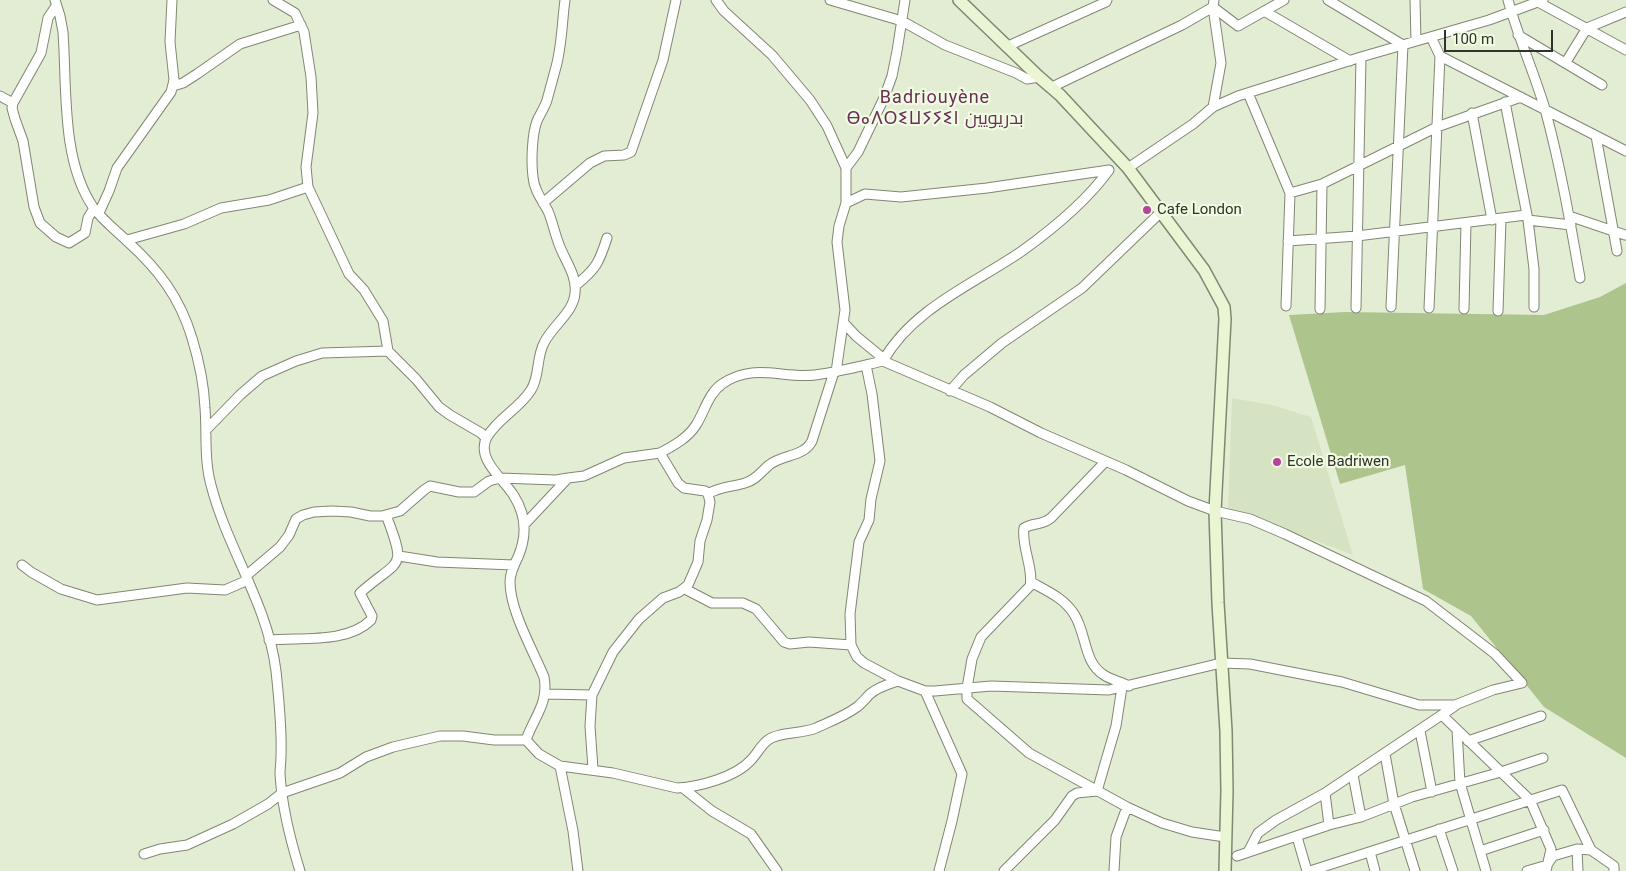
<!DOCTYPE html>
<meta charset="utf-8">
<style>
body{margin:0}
#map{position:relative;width:1626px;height:871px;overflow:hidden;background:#e3edd4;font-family:Roboto,sans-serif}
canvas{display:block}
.scale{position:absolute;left:1444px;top:30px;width:109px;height:22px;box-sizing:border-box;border:2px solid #2f3329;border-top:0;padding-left:6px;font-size:15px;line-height:18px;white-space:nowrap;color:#2f3329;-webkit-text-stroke:4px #f0fbe2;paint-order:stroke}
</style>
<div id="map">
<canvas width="1626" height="871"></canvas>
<div class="scale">100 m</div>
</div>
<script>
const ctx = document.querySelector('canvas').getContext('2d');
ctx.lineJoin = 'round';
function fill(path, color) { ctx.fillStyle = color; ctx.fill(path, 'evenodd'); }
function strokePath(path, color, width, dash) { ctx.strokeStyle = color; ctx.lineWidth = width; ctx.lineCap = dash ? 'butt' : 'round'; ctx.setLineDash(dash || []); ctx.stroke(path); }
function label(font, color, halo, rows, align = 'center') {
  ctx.font = font + ' Roboto,Cairo,"Noto Sans Tifinagh",sans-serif'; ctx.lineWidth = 4.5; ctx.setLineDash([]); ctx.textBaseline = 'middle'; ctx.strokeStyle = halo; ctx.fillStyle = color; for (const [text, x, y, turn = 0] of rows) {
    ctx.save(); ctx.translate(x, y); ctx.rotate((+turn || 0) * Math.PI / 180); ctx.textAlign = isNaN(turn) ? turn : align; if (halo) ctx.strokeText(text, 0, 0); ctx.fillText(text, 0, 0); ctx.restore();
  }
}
const built = new Path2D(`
 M1232,398L1272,405L1311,417L1353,555L1228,508Z`);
const green = new Path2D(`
 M1626,283V758L1544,707L1471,616L1423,589L1405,465L1340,484L1289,315L1345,312L1544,315L1600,297Z`);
const street = new Path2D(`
 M55,0L60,16L63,32C67,87 61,160 93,207C103,221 117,231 128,242C159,270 180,298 192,338C199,361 204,384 205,408C207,434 204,460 211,485C227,548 268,605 276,671C279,699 282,729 281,756C281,762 280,768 280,774C282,808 290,839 300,871
 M716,0L724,11L772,55L810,100L827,126L846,168
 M830,0L902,21L945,45L1016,73L1027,79L1039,77
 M1328,0L1403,45L1391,307
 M1415,0L1416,41
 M1508,0C1518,37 1534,72 1545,109C1560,164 1570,221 1580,278
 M1538,2L1626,50
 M56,6L48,18L41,53L13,103L12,108L15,119L23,141L34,207L40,223L56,237L69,243L85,233L88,218L94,208
 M1264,11L1350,61
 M1518,35L1602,85
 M1431,37L1440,56L1626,151
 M1008,46L1106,2L1107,0
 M1566,62L1587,28L1626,12
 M173,86L183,83L197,74L240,44L301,25
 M1052,87L1182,25L1213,7L1238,26L1284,0
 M1248,93L1290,193L1286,306
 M0,96L13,103
 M1505,102L1528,220L1534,269V307
 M1213,107L1221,63L1213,7L1214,0
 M1472,113L1492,220
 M1596,136L1617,251
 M1128,168L1193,124L1213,107L1238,96L1361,57L1489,20L1543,0
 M308,187L349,274L364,290L383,321L388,351
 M1290,193L1322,184L1437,127L1521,97
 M543,203L590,163L604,156L624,155L631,152L663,60L676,0
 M846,203L865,194L901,197L987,188L1109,170C1086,202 1054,228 1022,251C974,284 913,308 883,361
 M99,213L109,191L117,168L171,92L174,80L170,42L172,0
 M1569,216L1625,235
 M1528,220L1571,225
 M127,240L184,224L221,208L269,200L308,187L306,167L313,113L311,77L304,32L295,13L273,0
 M1288,241L1357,236L1526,215
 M575,286C596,269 599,263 607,238
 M1356,308L1361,57
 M1429,308L1440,56
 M1320,309L1322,184
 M1464,309L1466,223
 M1498,311L1501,219
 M844,323L856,336L884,359
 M836,372L845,310L837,242L839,226L846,203V168L858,152L884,98L892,76L897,51L905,0
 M950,391L964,375L1002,343L1082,288L1161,212
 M206,430L240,395L262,376L296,361L322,353L388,351L416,379L439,407L450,415L481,433L486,438
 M1105,462L1051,518C1041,526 1034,522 1024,528C1021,546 1034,569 1030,586L981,637L972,659L967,688V699L1029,753L1127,807L1162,823L1192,832L1225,837
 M708,494C719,487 732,487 745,483C756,480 761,472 769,465C783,454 804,457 812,441L834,372
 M524,525L568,478
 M399,556L437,562L514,565
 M22,565L31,572L61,589L97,600L187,588L225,590L248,580
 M247,575L280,547L289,535L296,519L303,515L314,512L332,511L351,512L370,516H382L400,511L424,490L430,486L459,492H474L489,481L500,478L556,480L568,478L584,476L624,458L660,453
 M1031,582C1047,591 1064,598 1074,614C1087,634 1083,662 1104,675C1112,680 1121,682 1129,686
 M685,589L712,603H743L756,609L784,642L790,644L809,642L851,645
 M269,640C300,637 347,644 371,620L372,616L360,593C399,558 408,572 386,515
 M925,691L962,774L952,821L939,871
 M546,694L592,695
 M1442,715L1530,800L1551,849L1546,871
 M1457,730L1460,783L1486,871
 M1420,731L1432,792
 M526,740C534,717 549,703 544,677C533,650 510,611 510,582C510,573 514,565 518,557C527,536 526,515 514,496C504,479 475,459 487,437C498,418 519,409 531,390C540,376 536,358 544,343C552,326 574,312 575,293C577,276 566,262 560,247C555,235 553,223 548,211C542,200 534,190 533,177C531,162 532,134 537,121C540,114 545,107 547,100C550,89 553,78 556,67C562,45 562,22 565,0
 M1468,741L1541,716
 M1385,754L1394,804L1415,871
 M560,766L573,831L578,871
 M593,769L590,726L592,695L613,652L639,619L663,598L679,592L688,585L698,562L700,541L707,520L710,502L708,494L705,491L684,488L678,483L660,453C673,446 688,438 696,425C705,411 708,394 722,384C754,362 782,379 815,375C838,372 861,366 883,361L990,407L1041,433L1126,470L1188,501L1215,511L1250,519L1285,534L1426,601L1495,654L1522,683L1493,690L1455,705H1419L1342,682L1250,664L1221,663L1109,690L991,686L935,691H925L898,681L864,663L857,657L851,645L850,614L859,542L869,520L871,499L880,461L872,394L866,365
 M1353,775L1361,817
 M683,788L712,811L751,834L777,871
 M1325,793L1329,825
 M1439,829L1453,871
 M1297,837L1307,871
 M1577,849L1578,871
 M1480,851L1544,830
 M1248,852L1258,833L1276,820L1325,793L1455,706
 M1370,852L1375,871
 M144,854L160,849L187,845L233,824L268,804L282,793L340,773L366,757L393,747L440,736H463L494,740H526L539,754L560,766L613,773L677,788C699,787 736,777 751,760C757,754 761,745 768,740C778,732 802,734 816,728C829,722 845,716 857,707C862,703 866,698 870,694C878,687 889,684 898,681
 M1237,856L1329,825L1361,817L1412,797L1501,772L1543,758
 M1004,871L1055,820L1072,796L1077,793L1097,791L1116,726L1122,687
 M1114,871L1116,837L1127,807
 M1310,871L1562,790L1591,850L1614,866V871
 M1527,871L1547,865L1553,856L1577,849L1591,850`);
const secondary = new Path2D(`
 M959,0L1039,77L1060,95L1128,168L1204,270L1224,307L1225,319L1215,511L1218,603L1226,731L1227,791L1225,871`);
const markers = [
 [1147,210,5,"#b8439b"],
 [1277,462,5,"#b8439b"]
];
const poiNames = [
 ["Cafe London",1157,210],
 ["Ecole Badriwen",1287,462]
];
const quarterNames = [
 ["Badriouyène",935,98],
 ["ⴱⴰⴷⵔⵉⵡⵢⵢⵉⵏ بدريويين",935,119]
];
fill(built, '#d6e3c3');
fill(green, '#aec48d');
strokePath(street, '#7f8872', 11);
strokePath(secondary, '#7f8872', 14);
strokePath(street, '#fff', 9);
strokePath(secondary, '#eaf5d4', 11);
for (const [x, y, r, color] of markers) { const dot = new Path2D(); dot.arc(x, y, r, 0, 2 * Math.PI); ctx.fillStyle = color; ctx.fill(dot); strokePath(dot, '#f0fbe2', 2); }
label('15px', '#2f3329', '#f0fbe2', poiNames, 'left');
ctx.letterSpacing = '1px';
label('18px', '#692f59', '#f0fbe2', quarterNames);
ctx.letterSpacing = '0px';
</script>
